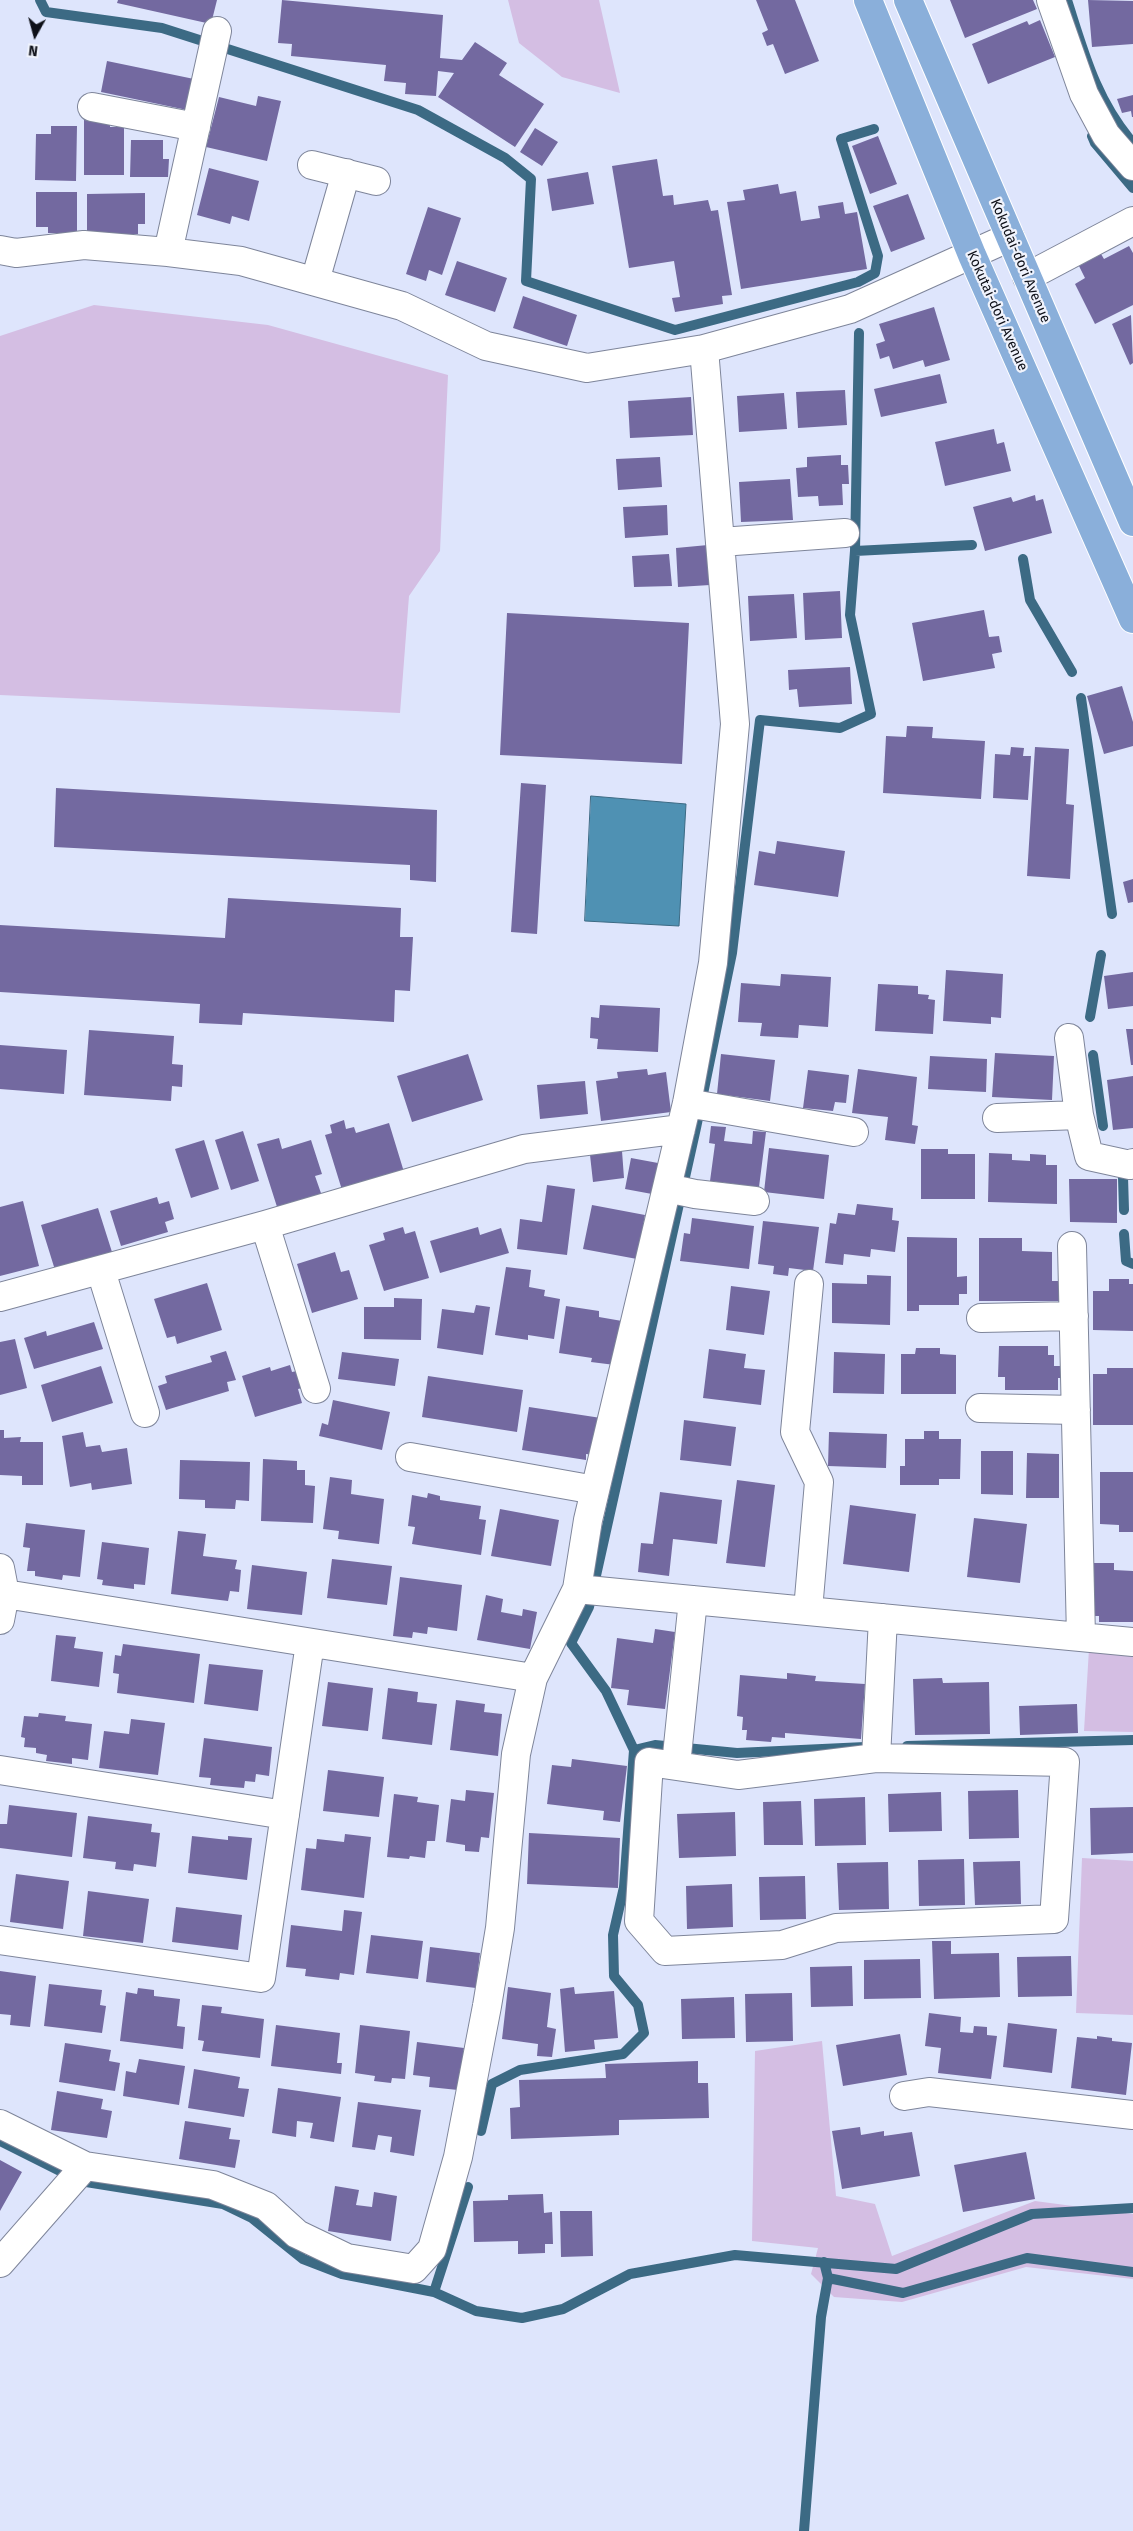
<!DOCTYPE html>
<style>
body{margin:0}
#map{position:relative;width:1133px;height:2531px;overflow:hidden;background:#dee5fc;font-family:"Fira Sans",sans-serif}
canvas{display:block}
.north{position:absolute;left:10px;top:10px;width:50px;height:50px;-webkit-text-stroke:4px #f0f3fc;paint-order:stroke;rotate:187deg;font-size:14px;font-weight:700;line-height:20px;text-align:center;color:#0e1018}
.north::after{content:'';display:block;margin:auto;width:18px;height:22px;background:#0e1018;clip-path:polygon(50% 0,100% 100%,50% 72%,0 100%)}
</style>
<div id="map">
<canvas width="1133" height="2531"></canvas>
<div class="north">N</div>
</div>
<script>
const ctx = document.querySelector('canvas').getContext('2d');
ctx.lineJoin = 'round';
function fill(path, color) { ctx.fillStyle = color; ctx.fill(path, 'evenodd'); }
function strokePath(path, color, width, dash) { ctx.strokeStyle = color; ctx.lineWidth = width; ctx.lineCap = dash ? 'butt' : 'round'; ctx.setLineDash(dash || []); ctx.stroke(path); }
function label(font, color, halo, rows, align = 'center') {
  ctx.font = font + ' "Fira Sans",sans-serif'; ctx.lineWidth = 4.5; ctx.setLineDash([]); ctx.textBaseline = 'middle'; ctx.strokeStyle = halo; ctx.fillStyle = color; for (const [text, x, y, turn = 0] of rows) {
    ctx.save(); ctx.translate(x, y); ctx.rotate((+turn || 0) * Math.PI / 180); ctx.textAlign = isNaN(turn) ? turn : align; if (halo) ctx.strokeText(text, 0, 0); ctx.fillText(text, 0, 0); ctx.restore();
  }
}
const green = new Path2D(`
 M508,0H599L620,93L562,77L519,43Z
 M94,305L268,325L448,375L440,551L409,596L400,713L0,695V336Z
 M1089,1649L1133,1654V1732L1084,1731Z
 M1082,1858L1133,1861V2015L1076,2013Z
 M822,2041L836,2196L875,2204L892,2256L1035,2201L1133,2214V2279L1026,2267L902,2302L834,2297L811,2274L818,2248L752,2241L755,2051Z`);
const water = new Path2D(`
 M591,796L686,804L679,926L585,921Z`);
const stream = new Path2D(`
 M40,0L46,12L162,28L418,110L505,158L531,179L526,281L675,330L858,282L875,273L878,256L841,139L874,129
 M1067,0C1084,53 1096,100 1133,143
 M1092,136L1095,143L1133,188
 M855,551L972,545
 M1023,559L1030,600L1072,672
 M1081,698L1112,914
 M1090,1017L1101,955
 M1093,1055L1103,1126
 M1123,1177L1124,1210
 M1124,1234L1126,1261L1133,1264
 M907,1746L1133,1740
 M634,1750L655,1745L737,1753L865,1747
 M481,2131L492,2084L520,2070L623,2054L644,2033L638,2005L614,1976L613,1935L624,1887L634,1750L606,1691L571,1643L589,1607L696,1128L732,953L760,720L840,728L871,714L850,615L855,551L859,333
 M0,2141L80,2181L223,2204L252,2218L303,2259L342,2274L434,2292L476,2311L522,2318L563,2309L630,2274L735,2255L896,2269L1032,2214L1133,2208
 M828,2278L903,2293L1027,2258L1133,2272
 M434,2292L468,2187
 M804,2531L821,2317L828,2278L824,2262`);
const building = new Path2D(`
 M118,0H217L211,24L117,3Z
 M282,0L443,15L440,58L462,60L475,42L507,63L499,75L544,104L515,147L438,97L454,73L438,71L436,96L405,94L406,83L384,81L386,65L291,56L292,44L278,43Z
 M756,0H795L819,61L785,74L773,44L767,46L762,33L768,30Z
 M950,0H1033L1037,9L965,38Z
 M1088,0L1133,1V44L1092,47Z
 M1040,20L1055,57L988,84L972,44L1027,21L1029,25Z
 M107,61L194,79L187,110L101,92Z
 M1133,95V117H1132L1131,111L1122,113L1117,99Z
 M258,96L281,101L267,161L206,147L219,97L256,106Z
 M84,120L110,121V127H124V175H84Z
 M51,126H77L76,181L35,180L36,134H51Z
 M535,128L558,142L542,166L520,152Z
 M878,136L897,184L870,194L852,146Z
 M131,140H163V159H169L168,177H130Z
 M657,159L663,196L673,195L674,205L708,200L711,211L718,210L732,295L722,296L723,304L675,312L672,298L680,297L674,261L629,268L612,166Z
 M209,168L259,181L249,221L232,216L230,224L197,215Z
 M588,172L594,204L552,211L547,179Z
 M778,184L780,194L796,191L801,221L820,218L818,206L843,202L845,214L857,212L867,269L741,289L727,202L745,200L743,190Z
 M36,192H77V233H48V227H36Z
 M145,193V224H138V234H87V194Z
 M908,194L925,239L891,252L873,206Z
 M428,207L461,218L442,275L429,270L426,281L406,274Z
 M1129,246L1133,253V305L1095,324L1075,284L1085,278L1079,266L1101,254L1104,259Z
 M457,261L507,278L495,312L445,295Z
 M523,296L577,315L567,346L513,328Z
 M934,307L950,360L925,367L923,360L893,369L889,356L880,359L876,344L885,341L879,324Z
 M1131,315L1133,363L1130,365L1112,324Z
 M940,374L947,403L881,417L874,389Z
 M845,390L847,425L798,428L796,392Z
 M784,393L787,429L739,432L737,396Z
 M691,397L693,435L630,438L628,401Z
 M994,429L997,444L1004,442L1011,471L945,486L935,442Z
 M841,455V465H848L849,484H842L843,505L819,506L818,496L798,497L796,468L807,467V457Z
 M660,457L662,487L618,490L616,459Z
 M790,479L793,520L741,522L739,482Z
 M1035,495L1036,501L1043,499L1052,533L985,551L973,507L1011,497L1013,502Z
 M667,505L668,535L625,538L623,507Z
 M708,545L710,585L678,587L676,548Z
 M669,554L672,586L634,587L632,556Z
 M840,591L842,638L805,640L803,593Z
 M794,594L797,638L750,641L748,596Z
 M984,610L989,637L999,636L1002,652L992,654L995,668L923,681L912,623Z
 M507,613L689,623L682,764L500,755Z
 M850,667L852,704L799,707L797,689L789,690L788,670Z
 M1122,686L1133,722V746L1104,754L1087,696Z
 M907,726L933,727L932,738L985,741L981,799L883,793L886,736L906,737Z
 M1011,747L1024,748L1023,756H1031L1028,800L993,798L995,754L1010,755Z
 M1035,747L1069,749L1066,804L1074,805L1070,879L1027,876Z
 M521,783L546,785L537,934L511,932Z
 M56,788L437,810L436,882L410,880V865L54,847Z
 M777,841L845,851L838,897L754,885L759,851L775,854Z
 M1133,879V902L1128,903L1123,882Z
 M228,898L401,908L400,937H413L410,991L395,990L394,1022L243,1013L242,1025L199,1023L200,1004L0,992V925L225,938Z
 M946,970L1003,974L1001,1018L991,1017V1024L943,1021Z
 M1133,972V1006L1108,1009L1104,976Z
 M781,974L831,977L828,1027L799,1025L798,1038L760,1036L762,1023L738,1022L741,983L780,986Z
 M878,984L918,986V994L929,995L928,999L935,1000L933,1034L875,1031Z
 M600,1005L660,1008L658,1052L597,1049L598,1039L590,1038L591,1017L599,1018Z
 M1126,1029H1133V1065H1131Z
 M89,1030L174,1036L172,1064L183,1065L182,1087L172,1086L171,1101L84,1095Z
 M0,1045L67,1050L64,1094L0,1089Z
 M995,1053L1054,1056L1052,1100L992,1097Z
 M468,1054L483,1100L412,1122L397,1076Z
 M721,1054L775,1060L770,1101L717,1094Z
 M930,1056L987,1059L986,1092L928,1089Z
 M647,1069L648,1075L666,1072L671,1112L601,1121L596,1081L618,1078L617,1072Z
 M858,1069L917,1077L912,1125L918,1126L915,1144L885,1140L888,1117L852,1113Z
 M808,1070L849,1075L846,1103L835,1102L833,1111L803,1108Z
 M1133,1076V1128L1113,1130L1107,1080Z
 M585,1081L588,1114L540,1119L537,1085Z
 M344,1120L346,1129L354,1127L356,1133L389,1123L404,1172L342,1190L325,1135L332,1133L330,1125Z
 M711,1126L726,1127L724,1141L752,1144L753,1131L766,1132L759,1187L710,1181L715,1144L709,1143Z
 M243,1131L259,1181L231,1190L215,1140Z
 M279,1138L282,1149L311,1140L322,1174L315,1176L322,1196L278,1210L257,1144Z
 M204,1140L219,1189L191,1198L175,1149Z
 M769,1148L829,1155L824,1199L764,1192Z
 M921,1149H948V1154H975V1199H921Z
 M622,1151L624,1178L593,1182L590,1155Z
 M989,1153L1012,1154V1160L1030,1161V1154L1046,1155V1165H1057V1204L988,1202Z
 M631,1158L658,1163L652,1194L625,1189Z
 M1069,1179H1117V1223L1070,1222Z
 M547,1185L575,1189L567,1255L517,1249L520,1219L542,1222Z
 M157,1197L159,1204L169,1201L174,1219L165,1222L168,1232L121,1246L110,1211Z
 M23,1201L39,1266L0,1276V1207Z
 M857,1204L893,1208L892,1220L899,1221L895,1252L871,1249L870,1257L844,1254L843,1265L825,1263L830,1223L836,1224L838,1213L855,1215Z
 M592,1205L645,1215L637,1259L583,1249Z
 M98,1208L112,1252L55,1270L41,1225Z
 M692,1218L754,1226L749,1269L680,1261L684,1233L690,1234Z
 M763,1221L819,1227L813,1271L789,1268L788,1276L773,1274L774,1266L758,1264Z
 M403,1227L405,1234L415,1231L429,1278L384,1291L369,1245L385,1240L383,1233Z
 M478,1227L480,1235L501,1228L509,1253L440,1273L430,1241Z
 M907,1237L957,1238V1277L967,1276V1294H959V1305H919V1311H907Z
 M979,1238H1022V1251L1052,1252V1281H1060V1301H979Z
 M335,1252L341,1272L349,1270L358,1299L312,1313L297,1264Z
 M506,1267L531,1270L529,1287L545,1290L544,1296L560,1299L554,1339L528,1335V1340L495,1335Z
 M867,1275L891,1276L890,1325L832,1323V1283L867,1284Z
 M1109,1279H1129V1284H1133V1331L1093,1330V1291H1109Z
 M207,1283L222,1330L177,1344L175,1336L167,1338L154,1299Z
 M731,1286L770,1291L764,1335L726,1330Z
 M394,1298L422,1299L421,1340L364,1339V1307H394Z
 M476,1305L490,1307L483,1355L437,1348L442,1309L474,1313Z
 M566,1306L599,1311V1317L622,1321L615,1365L591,1362L592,1358L559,1353Z
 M94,1322L103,1349L34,1369L24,1338L46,1331L47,1336Z
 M15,1339L27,1388L0,1395V1342Z
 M999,1346H1048V1355H1054V1366H1064L1063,1378H1058V1390H1005V1377H998Z
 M916,1348H940V1354L956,1355V1394H901V1354H915Z
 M709,1349L746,1354L744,1368L765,1370L761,1405L703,1398Z
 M226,1351L236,1380L227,1382L229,1391L166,1410L158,1386L167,1383L165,1376L212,1362L210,1356Z
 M342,1352L399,1359L395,1386L338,1379Z
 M834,1352L885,1354L884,1394L833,1393Z
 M290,1365L292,1372L297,1371L302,1388L298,1389L302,1403L255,1417L242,1376L270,1367L271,1371Z
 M101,1366L113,1403L52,1422L41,1385Z
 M1107,1368H1133V1425H1093V1374H1107Z
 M428,1376L523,1390L517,1432L422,1417Z
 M333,1400L390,1412L382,1450L319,1436L322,1423L328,1425Z
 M529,1407L601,1418L595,1455L586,1454V1460L522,1450Z
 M684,1420L736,1427L731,1466L680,1460Z
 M0,1430H4V1438L21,1437L20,1442H43V1485H22V1476L0,1475Z
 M924,1431H939V1439H961L960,1479H939V1485H900V1466H905V1439H924Z
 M83,1432L86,1447L100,1445L102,1452L127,1448L132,1484L92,1490L91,1483L70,1487L62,1436Z
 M829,1432L887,1434L886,1468L828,1466Z
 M981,1451H1013V1495L981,1494Z
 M1027,1453L1059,1454V1498H1026Z
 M263,1459L297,1461V1470H305V1485L315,1486L313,1523L261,1521Z
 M180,1460L250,1462L249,1501L236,1500L235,1509L205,1508V1500L179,1499Z
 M1100,1472H1133V1532H1119V1525L1100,1524Z
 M330,1477L352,1480L351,1494L384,1499L379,1544L338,1539L339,1531L323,1529Z
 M737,1480L775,1485L765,1567L726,1563Z
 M660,1492L722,1500L717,1544L673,1539L669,1576L638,1572L641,1543L653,1544Z
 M428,1493L440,1496V1500L481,1506L479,1519L486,1520L481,1555L412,1544L415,1527L408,1526L412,1495L427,1498Z
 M850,1505L916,1514L909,1572L843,1564Z
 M500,1509L559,1520L551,1566L491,1556Z
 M974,1518L1027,1524L1020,1583L967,1577Z
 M26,1523L85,1530L80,1577L63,1575L62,1580L35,1576V1571H27L30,1548L23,1547Z
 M178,1531L206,1534L203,1556L237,1560L235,1569L241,1570L239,1592L230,1591L228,1601L171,1594Z
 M102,1542L149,1548L145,1585L134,1584V1589L102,1585L103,1580L97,1579Z
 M332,1559L392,1566L387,1605L327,1598Z
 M1091,1563H1114V1570L1133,1571V1622H1099V1616H1090Z
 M252,1565L307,1572L302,1615L247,1609Z
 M400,1577L462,1585L457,1631L428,1627L427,1634L413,1632L412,1638L393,1636Z
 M486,1595L503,1599L501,1612L522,1616L523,1609L537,1612L530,1649L477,1640Z
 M655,1629L675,1632L665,1709L627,1705L629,1690L611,1688L617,1638L653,1643Z
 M56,1635L76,1637L74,1648L103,1652L99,1687L51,1681Z
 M123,1644L200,1654L194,1703L117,1693L119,1674L113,1673L115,1655L121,1656Z
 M209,1664L263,1670L258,1711L204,1704Z
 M787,1673L816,1676L815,1681L865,1684L861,1739L785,1733V1738L772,1737L771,1742L746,1740L747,1730H742L743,1717L737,1716L740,1675L787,1679Z
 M942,1678L943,1683L989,1682L990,1734L915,1735L913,1679Z
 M328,1682L373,1688L368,1731L322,1726Z
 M388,1688L418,1692L417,1702L437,1704L432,1745L382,1739Z
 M456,1700L485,1704L484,1712L502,1714L498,1756L450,1750Z
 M1077,1704L1078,1733L1020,1735L1019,1706Z
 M39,1713L66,1716L65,1721L92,1724L88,1760L72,1758V1764L46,1761L47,1755L36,1753V1748L24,1747L25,1738L21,1737L24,1716L38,1717Z
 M131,1719L165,1723L158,1775L99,1768L104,1731L129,1734Z
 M204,1738L272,1747L269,1776L256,1774L255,1782L245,1781L244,1788L210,1785L211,1778L199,1777Z
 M572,1759L627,1766L620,1822L603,1820L604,1811L547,1804L552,1765L571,1767Z
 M328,1770L384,1777L379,1817L323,1811Z
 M466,1790L494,1793L489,1838L481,1837L479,1852L465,1851V1845L446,1842L451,1799L465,1801Z
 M1018,1790L1019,1838L969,1839L968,1791Z
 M941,1792L942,1831L889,1832L888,1794Z
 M394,1794L418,1797L417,1802L439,1805L435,1841H427L425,1858L410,1856L409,1859L387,1857Z
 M865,1797L866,1845L815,1846L814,1799Z
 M801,1801L803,1845H764L763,1802Z
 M9,1805L77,1813L72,1857L0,1848V1824H7Z
 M1133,1807V1853L1091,1855L1090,1808Z
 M735,1812L736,1856L679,1858L677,1814Z
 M88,1816L152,1824L151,1832L160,1833L156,1867L134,1864L133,1871L115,1869L116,1862L83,1858Z
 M529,1833L620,1838L618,1888L527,1884Z
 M345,1834L371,1837L364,1898L301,1890L306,1848L316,1849L317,1839L344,1842Z
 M192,1836L228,1840V1836L252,1838L247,1880L188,1873Z
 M964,1859L965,1905L919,1906L918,1860Z
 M1020,1861L1021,1904L975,1905L973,1862Z
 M888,1862L889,1909L839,1910L837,1863Z
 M16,1874L69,1881L63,1929L10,1922Z
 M805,1876L806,1919L760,1920L759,1877Z
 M732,1884L733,1927L687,1929L686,1886Z
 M88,1891L149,1899L143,1943L83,1936Z
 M176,1907L242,1915L238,1950L172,1942Z
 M344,1910L362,1912L354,1975L340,1973L339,1980L305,1976L306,1969L286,1967L291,1925L342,1931Z
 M371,1935L423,1941L418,1979L366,1973Z
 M932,1941H951V1954L999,1953L1000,1997L934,1999Z
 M430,1947L480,1953L476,1988L426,1982Z
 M1071,1956L1072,1996L1018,1997L1017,1957Z
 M920,1959L921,1998L864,1999V1960Z
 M852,1966L853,2006L811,2007L810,1967Z
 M0,1971L36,1976L30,2027L10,2025L11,2015L0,2014Z
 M49,1984L102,1990L100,2005L106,2006L102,2033L44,2026Z
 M508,1987L551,1993L547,2027L556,2029L552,2057L537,2056L538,2044L502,2039Z
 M574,1987L575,1994L614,1991L618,2038L594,2040L595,2049L565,2052L560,1989Z
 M138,1988L154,1990V1996L180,1999L177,2026L185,2027L183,2049L120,2041L126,1992L137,1994Z
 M792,1993L793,2041L746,2042L745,1994Z
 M734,1997L735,2038L682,2039L681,1999Z
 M202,2005L222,2007L221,2013L264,2019L260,2058L202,2051L204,2041L198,2040Z
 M929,2013L961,2017L960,2032L973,2033L974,2026L987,2027V2035L997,2036L991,2079L938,2073L941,2048L925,2046Z
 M1008,2023L1057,2029L1052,2073L1003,2067Z
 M276,2025L340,2033L337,2063H342L341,2074L271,2066Z
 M360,2025L410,2031L405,2079L392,2078L391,2083L374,2081L375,2076L355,2073Z
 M900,2034L907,2075L843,2086L836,2045Z
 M1097,2036L1112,2038V2041L1132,2043L1126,2095L1071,2088L1077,2037L1097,2039Z
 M417,2042L464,2048L458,2090L429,2087L430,2077L413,2075Z
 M65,2043L111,2050L109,2061L120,2063L115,2091L59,2082Z
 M139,2059L185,2066L179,2105L123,2096L126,2071L136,2073Z
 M698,2061V2083H708L709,2118L619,2120V2135L511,2139L510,2108L520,2107L519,2080L606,2078L605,2064Z
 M194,2069L240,2077L238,2088L249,2089L244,2117L188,2108Z
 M278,2088L341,2097L334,2142L310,2138L313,2123L297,2121L296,2137L272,2133Z
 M57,2091L103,2099L101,2109L112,2111L107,2138L51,2130Z
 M358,2102L421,2110L414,2156L390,2152L392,2137L378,2135L375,2150L352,2147Z
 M185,2121L231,2128L229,2139L240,2140L235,2168L179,2159Z
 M860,2127L861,2135L884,2131V2136L912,2132L920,2176L842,2189L832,2131Z
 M1026,2152L1035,2199L963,2212L954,2165Z
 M0,2160L22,2172L0,2211Z
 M335,2186L359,2190L356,2205L372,2207L374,2192L397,2196L391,2241L328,2231Z
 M543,2194L544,2213L552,2212L553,2244H545V2253L518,2254V2241L474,2242L473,2201L508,2200V2195Z
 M560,2211H592L593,2256L561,2257Z`);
const minor = new Path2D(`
 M1051,0L1084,94L1106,135L1133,166
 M92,107L196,127
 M312,165L376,181
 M0,250L16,253L84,245L168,252L241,261L402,306L486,346L587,368L704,349L850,309L1010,237
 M168,252L217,31
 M1027,277L1133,221
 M315,281L346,173
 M721,542L845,533
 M1069,1038L1079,1115L1089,1156L1130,1165L1133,1163
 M687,1103L854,1132
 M997,1118L1079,1115
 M667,1188L695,1194L755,1201
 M265,1225L316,1389
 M1072,1246L1081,1637
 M101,1271L145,1413
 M0,1297L265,1225L524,1149L681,1129
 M981,1318L1074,1316
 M980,1408L1076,1410
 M410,1457L595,1490
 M0,1568L5,1594
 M577,1589L588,1520L687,1103L713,963L735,724L704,349
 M808,1610L819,1482L795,1432L809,1284
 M0,1620L5,1594L533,1678L577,1589L1133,1642
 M876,1758L1065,1762L1054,1919L836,1928L782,1945L665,1951L639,1921L649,1762L738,1775Z
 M876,1758L883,1618
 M676,1765L693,1600
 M0,1770L285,1815
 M0,1940L261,1978L310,1643
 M904,2096L929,2092L1133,2115
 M0,2124L85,2166L213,2185L266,2206L297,2234L347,2258L414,2269L432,2249L458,2157L487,2006L500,1928L516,1754L533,1678
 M0,2263L85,2166`);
const trunk = new Path2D(`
 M868,0L972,255L1133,619
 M908,0L1133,522`);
const streetNames = [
 ["Kokudai-dori Avenue",1020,261,67],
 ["Kokutai-dori Avenue",997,311,66]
];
fill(green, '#d4bee3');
fill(water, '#4f91b3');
strokePath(water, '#3c6a84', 1);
strokePath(stream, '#3c6a84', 10);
fill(building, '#7369a0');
strokePath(minor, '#7e859a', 30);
strokePath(trunk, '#fff', 30);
strokePath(minor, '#fff', 28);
strokePath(trunk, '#8aafda', 28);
label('14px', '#0e1018', '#f0f3fc', streetNames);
</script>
